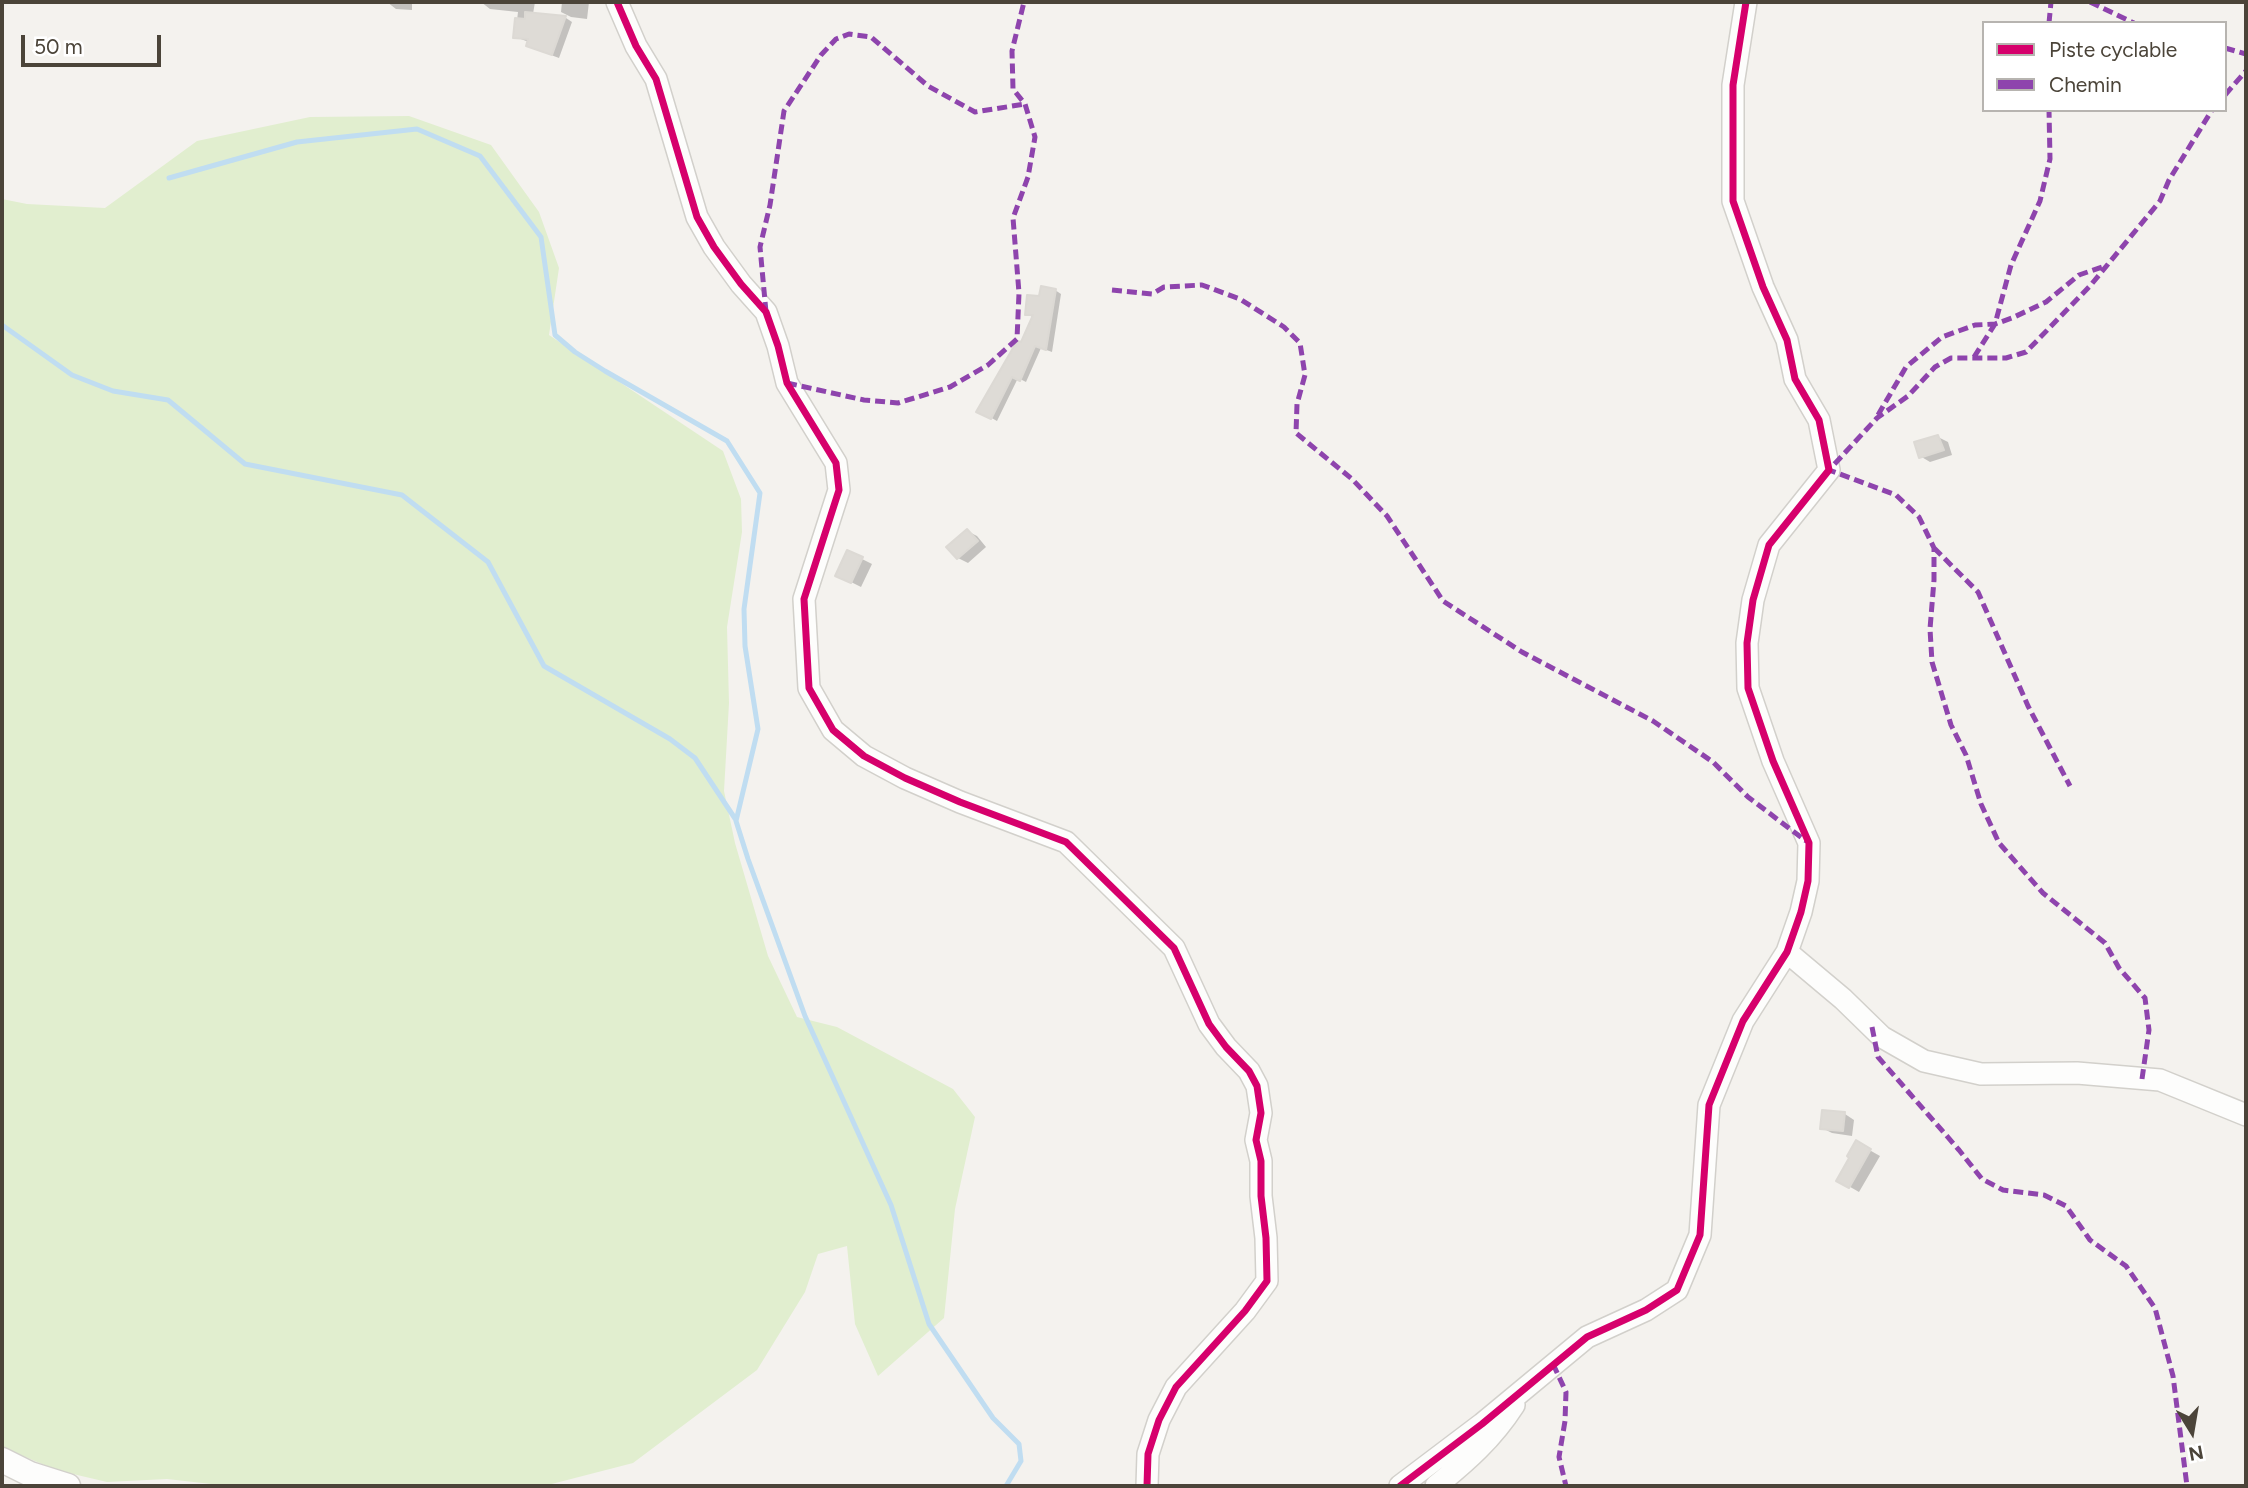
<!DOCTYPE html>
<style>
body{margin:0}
#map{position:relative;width:2248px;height:1488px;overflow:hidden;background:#f4f2ee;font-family:Figtree,sans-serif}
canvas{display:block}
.frame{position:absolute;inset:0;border:4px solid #4b4439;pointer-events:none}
.legend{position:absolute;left:1982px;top:21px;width:245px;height:91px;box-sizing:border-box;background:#fff;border:2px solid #b7b4b0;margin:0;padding:9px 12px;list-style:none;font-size:21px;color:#4b4439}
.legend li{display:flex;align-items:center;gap:14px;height:35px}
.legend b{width:35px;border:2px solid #b7b4b0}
.north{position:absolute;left:2157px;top:1397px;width:70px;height:70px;-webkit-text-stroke:5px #fff;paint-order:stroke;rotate:169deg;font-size:19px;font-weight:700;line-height:28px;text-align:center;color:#4b4439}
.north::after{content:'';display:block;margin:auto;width:24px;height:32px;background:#4b4439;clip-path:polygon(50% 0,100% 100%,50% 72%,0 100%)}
.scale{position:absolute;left:21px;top:35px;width:140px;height:32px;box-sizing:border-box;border:4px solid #4b4439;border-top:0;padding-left:9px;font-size:21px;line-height:24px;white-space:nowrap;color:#4b4439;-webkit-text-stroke:5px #fff;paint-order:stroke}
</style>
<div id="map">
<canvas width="2248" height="1488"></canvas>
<div class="frame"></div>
<ul class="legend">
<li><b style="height:9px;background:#d6006c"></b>Piste cyclable</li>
<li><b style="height:9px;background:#8e44ad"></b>Chemin</li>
</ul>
<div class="north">N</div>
<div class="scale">50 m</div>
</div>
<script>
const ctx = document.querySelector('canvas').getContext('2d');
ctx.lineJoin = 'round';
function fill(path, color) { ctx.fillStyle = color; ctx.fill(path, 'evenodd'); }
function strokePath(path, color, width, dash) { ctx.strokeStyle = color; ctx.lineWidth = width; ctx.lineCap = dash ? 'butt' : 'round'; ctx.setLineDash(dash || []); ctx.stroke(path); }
const green = new Path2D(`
 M409,116L491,145L539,212L559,268L549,335L723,451L741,499L742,532L727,627L729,703L724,791L735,843L768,956L797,1017L837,1027L953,1089L975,1117L955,1209L944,1318L878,1376L855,1324L847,1246L818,1254L805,1292L757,1370L633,1463L544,1486H229L167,1479L107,1482L56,1470L2,1447V199L27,204L105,208L197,141L310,117Z`);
const shadow = new Path2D(`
 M387,2H412V10L396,9Z
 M481,2H535L533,14L566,18L572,22L559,58L535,49L528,45L529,42L515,37L518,12L490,9Z
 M562,2H589L587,19L571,17L561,12Z
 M1055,290L1061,294L1052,352L1041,348L1026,382L1018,378L997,421L979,411L1022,345L1034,318L1027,314L1040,298Z
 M1938,437L1948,442L1952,455L1930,462L1920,456Z
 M967,531L977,536L986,547L968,563L958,558Z
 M848,552L872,564L861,587L847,580Z
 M1845,1114L1854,1120L1852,1136L1832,1133L1822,1128Z
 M1857,1143L1880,1156L1859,1192L1838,1180Z`);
const stream = new Path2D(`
 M169,178L297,142L417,129L480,156L541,237L555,335L575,352L605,371L727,441L760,493L744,609L745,646L758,729L736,821L748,859L805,1016L891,1205L929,1324L993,1418L1019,1444L1021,1461L1006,1486
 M2,325L72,375L113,391L168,400L245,464L402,495L488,562L544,666L670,739L695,758L736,820`);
const building = new Path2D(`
 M525,12L566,16L552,55L526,46L528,39L513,38L515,18L525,19Z
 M1041,286L1056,289L1046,350L1035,346L1020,381L1012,377L991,419L976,412L1017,341L1021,342L1033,315H1025L1027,295L1039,296Z
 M1938,435L1944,450L1919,458L1914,442Z
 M967,529L978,541L957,559L946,547Z
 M847,550L863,557L851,583L835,576Z
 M1822,1110L1845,1112L1843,1131L1820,1129Z
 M1856,1140L1871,1149L1849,1188L1836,1181L1849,1158L1847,1156Z`);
const minor = new Path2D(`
 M617,2L636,46L656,79L697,217L714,247L741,284L766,312L778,346L787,383L836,463L839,490L804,599L809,688L833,730L864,756L905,778L960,802L1066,842L1174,948L1209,1024L1226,1047L1249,1071L1257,1086L1261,1113L1256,1140L1261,1161V1196L1266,1238L1267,1281L1245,1311L1176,1387L1159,1420L1148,1454L1147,1486
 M1787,952L1843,999L1882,1037L1924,1061L1981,1074L2077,1073L2160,1080L2246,1115
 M1400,1486L1482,1424L1587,1337L1646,1310L1677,1290L1700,1235L1709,1105L1743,1021L1787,952L1801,912L1808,881L1809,843L1773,761L1748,688L1747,643L1753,600L1769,545L1829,470L1819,420L1795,379L1787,340L1763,287L1733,201V85L1746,2
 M1436,1486C1467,1461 1492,1439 1514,1405`);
const tertiary = new Path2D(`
 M2,1460L30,1474L68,1486`);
const quiet = new Path2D(`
 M2090,2L2134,23
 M2049,23L2051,2
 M2225,48L2246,54
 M2225,95L2246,71
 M1112,290L1152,294L1164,287L1202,285L1240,299L1284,327L1300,343L1305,375L1297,404L1296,433L1352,479L1387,516L1443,601L1522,652L1653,721L1713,762L1748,797L1806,841
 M766,312L760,247L770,205L784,111L821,55L836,39L849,34L871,37L928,86L975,112L1025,104
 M1974,357L1995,324L2011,265L2040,201L2050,159L2049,110
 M787,383L864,400L898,403L950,387L988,365L1017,339L1019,293L1013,218L1028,177L1035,137L1025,104L1013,89L1012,51L1024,2
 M1878,415L1906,367L1942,337L1975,325L1995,324L2012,318L2046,302L2079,275L2105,266
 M1934,548L1978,592L2028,706L2070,786
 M1872,1027L1878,1057L1959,1150L1982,1179L2003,1190L2044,1195L2066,1206L2090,1240L2126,1266L2155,1308L2173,1376L2187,1486
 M2142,1079L2149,1030L2145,998L2119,968L2105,943L2043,893L1999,843L1981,804L1966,755L1951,725L1932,662L1930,629L1934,580V548L1919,517L1896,495L1829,470L1877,418L1908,396L1935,367L1951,358H2006L2026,352L2090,286L2160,201L2169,180L2212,110
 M1553,1364L1566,1392L1565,1421L1559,1457L1566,1486`);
const cycleway = new Path2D(`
 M617,2L636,46L656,79L697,217L714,247L741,284L766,312L778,346L787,383L836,463L839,490L804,599L809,688L833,730L864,756L905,778L960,802L1066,842L1174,948L1209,1024L1226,1047L1249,1071L1257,1086L1261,1113L1256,1140L1261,1161V1196L1266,1238L1267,1281L1245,1311L1176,1387L1159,1420L1148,1454L1147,1486
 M1400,1486L1482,1424L1587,1337L1646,1310L1677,1290L1700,1235L1709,1105L1743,1021L1787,952L1801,912L1808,881L1809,843L1773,761L1748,688L1747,643L1753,600L1769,545L1829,470L1819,420L1795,379L1787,340L1763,287L1733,201V85L1746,2`);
fill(green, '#e1eecf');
fill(shadow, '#0003');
strokePath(stream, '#c0ddf1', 5);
fill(building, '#dedbd6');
strokePath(building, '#dcd9d4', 2);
strokePath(minor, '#d2d0cb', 24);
strokePath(tertiary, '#d2d0cb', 27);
strokePath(minor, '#fdfdfc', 21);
strokePath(tertiary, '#fdfdfc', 24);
strokePath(quiet, '#8e44ad', 5, [10, 5]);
strokePath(cycleway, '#d6006c', 7);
</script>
